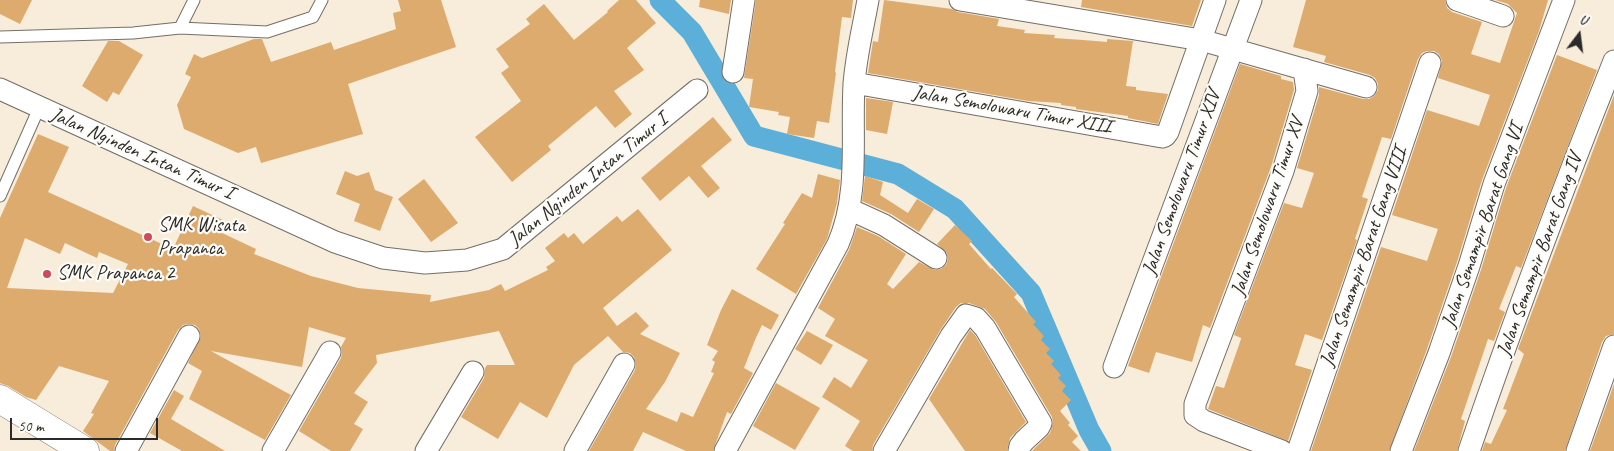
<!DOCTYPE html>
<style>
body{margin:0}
#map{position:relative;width:1614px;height:451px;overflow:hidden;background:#f8ecda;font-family:Caveat,sans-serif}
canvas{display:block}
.north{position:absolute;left:1554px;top:10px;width:50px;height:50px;-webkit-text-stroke:4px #fdfcf7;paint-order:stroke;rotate:15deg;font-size:14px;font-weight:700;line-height:20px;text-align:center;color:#2b2b2b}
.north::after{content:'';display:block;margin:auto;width:18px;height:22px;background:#2b2b2b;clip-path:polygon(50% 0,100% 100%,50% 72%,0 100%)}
.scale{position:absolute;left:10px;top:418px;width:148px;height:22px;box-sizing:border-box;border:2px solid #2b2b2b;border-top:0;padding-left:6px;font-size:15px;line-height:18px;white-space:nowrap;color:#2b2b2b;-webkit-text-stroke:4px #fdfcf7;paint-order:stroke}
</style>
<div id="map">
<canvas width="1614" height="451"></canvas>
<div class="north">U</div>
<div class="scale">50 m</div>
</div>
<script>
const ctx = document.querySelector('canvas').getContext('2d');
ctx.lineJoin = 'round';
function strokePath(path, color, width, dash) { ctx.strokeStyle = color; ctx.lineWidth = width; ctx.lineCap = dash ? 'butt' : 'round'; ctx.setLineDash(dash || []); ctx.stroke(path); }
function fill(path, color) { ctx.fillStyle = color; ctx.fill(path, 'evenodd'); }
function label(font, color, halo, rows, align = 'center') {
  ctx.font = font + ' Caveat,sans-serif'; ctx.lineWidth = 4.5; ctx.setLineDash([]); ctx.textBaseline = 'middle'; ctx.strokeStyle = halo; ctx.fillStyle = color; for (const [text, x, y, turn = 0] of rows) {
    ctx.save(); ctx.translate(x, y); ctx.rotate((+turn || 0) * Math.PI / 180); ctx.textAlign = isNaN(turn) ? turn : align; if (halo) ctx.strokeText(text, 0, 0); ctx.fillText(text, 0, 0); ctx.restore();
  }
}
const canal = new Path2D(`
 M660,0L692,32L754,136L898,174L955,209L1031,293L1089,430L1101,451`);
const building = new Path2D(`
 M0,0H32L20,24L0,14Z
 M398,0H441L456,47L348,84L363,134L261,163L256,147L238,153L184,129L177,105L191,77L185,74L194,54L202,58L254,39H262L271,62L331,42L334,50L396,29L393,13L401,11Z
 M619,0H636L656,23L627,48L644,70L614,91L632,114L615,128L596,106L548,146L551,150L512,182L475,137L521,101L501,73L509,67L496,49L530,24L526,19L544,4L574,40L608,12L607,11Z
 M700,0H731L729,14L699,7Z
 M756,0H853L851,18L842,17L835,72L836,73L829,123L817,121L814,138L787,134L790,117L778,115L779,112L749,107L753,79L744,78Z
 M884,0L952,9L958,12L999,19L997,26L1025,30L1024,33L1055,35L1054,38L1083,40L1107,42V39L1133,41L1126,86L1136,87V90L1168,94L1158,124L1128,118V116L1076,109V107L1061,105V103L1028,101L868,73L873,41L878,42Z
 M1082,0H1201L1192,26L1081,7Z
 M1306,0H1445L1447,8L1452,12L1482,22L1471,54L1500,63L1517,13L1508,4L1495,0H1548L1539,31L1482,180L1457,262L1427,349L1389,451H1311L1381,247L1427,261L1438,229L1392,215L1427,110L1479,126L1490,95L1438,78L1442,61L1439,54L1434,51H1427L1422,53L1418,59L1391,139L1382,137L1362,197L1368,199L1355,239L1357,240L1322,340L1305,334L1295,365L1312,370L1288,441L1208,409L1216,386L1224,388L1241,339V338L1234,335L1284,203L1302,208L1314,173L1297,168L1319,95V87L1363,99H1369L1374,96L1378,90V84L1375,78L1370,75L1324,62L1326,56L1293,47Z
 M108,41H119L143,55L119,95L113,92L107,102L82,86Z
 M1557,55L1597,70L1521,268L1516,266L1499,309L1505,312L1494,341L1488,339L1461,419L1465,421L1457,451H1414L1451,357L1481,270L1506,188Z
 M1240,64L1281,76V79L1293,82L1294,90L1271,167L1210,328L1203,325L1192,362L1156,352L1149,373L1128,366Z
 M1614,95V334L1606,336L1602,342L1565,451H1482L1485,442L1491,444L1507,410L1503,409L1524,354L1518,349Z
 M866,98L893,102L887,134L866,130Z
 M713,117L732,140L701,166L720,188L708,198L689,176L660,201L641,178Z
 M38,134L69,147L48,192L173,249L193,206L225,221L220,232L256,249L254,254L311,276L358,288L431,295L430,302L489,290L501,284L505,291L548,270L546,267L555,261L545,248L564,233L568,238L574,233L583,244L617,216L622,222L638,209L672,250L603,308L617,326L636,312L649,326L640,334L680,353L665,382L646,409L677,422L681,412L693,417L714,373L711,372L715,362L712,360L718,351L707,345L721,310L732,289L779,315L771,330L762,325L755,340L744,368L753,373L731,414L727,412L713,451H686L643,432L633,451H589L635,370L636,364L634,357L630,353L623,352L608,336L574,365L547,418L520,402L498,439L461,417L484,378L485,368L487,365H515L499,331L376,355L377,363L354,393L368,402L354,424L363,429L350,451H331L299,431L341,358L342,352L341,347L346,338L309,327L302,367L211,351L291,395L265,440L189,399L202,371L188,363L201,336L199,329L195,325L189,324L183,325L178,330L115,445L114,451H110L83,431L94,414L91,413L109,381L59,366L36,400L26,397L8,386L0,383V218ZM25,238L60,254L65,243L97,258L99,252L128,264L113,293L7,288Z
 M345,171L357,176L369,172L375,190L393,197L380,231L354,221L360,204L336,194Z
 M818,174L840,180L837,203L827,239L796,294L756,269L785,224L783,223L802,193L812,198Z
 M865,176L883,182L880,195L908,213L917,199L934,209L919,232L891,214L862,201Z
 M424,179L458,223L431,242L398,199Z
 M955,225L972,241L969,244L991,269L992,268L1017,294L1014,297L1036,322L1033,324L1044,336L1041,340L1050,349L1046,353L1054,361L1051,364L1061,375L1058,378L1066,386L1062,391L1071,400L1060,411L1070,423L1068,425L1078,436L1072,442L1081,451H1032L1050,433L1053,423L1052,417L996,322L985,309L969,303H961L956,307L941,329L873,445L872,451H853L845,446L860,421L822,397L834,377L851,388L868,360L825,336L835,319L818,308L849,250L857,227L878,236L906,254L887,284L893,289L919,262L935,270L941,269L946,265L948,259L947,253L937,244Z
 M970,330L975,335L1026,422L1010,438L1007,451H965L929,399Z
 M807,331L833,345L821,365L795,349Z
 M776,383L820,408L795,450L753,426Z
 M1614,384V451H1590Z
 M174,390L184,396L171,419L225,451H182L150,433Z`);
const service = new Path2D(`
 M180,28L194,0
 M0,37L133,33L180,28L267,32L313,17L322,0
 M0,196L39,108`);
const minor = new Path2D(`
 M960,0L1201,40L1366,87
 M1457,0L1503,16
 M733,72L744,0
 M854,83L1162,137L1165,136L1168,132L1215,0
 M0,89L335,242L383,258L425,263L467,260L503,249L697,90
 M849,209L884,225L936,258
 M1114,367L1251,0
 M126,451L189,336
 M273,451L330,352
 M426,451L473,372
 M575,451L624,364
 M725,451L838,244C860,194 851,137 854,84C856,56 863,28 868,0
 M884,451L951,336L966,315L976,318L985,328L1041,423L1039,427L1024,441L1020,446L1019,451
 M1282,451L1204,421L1195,415V404L1283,171L1307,91L1304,69
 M1298,451L1430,63
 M1401,451L1439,353L1469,266L1494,184L1564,0
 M1469,451C1514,320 1562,190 1614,61
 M1577,451L1614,346`);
const tertiary = new Path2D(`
 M0,399L85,451`);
const markers = [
 [148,237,5,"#d1495b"],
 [47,274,5,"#d1495b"]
];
const streetNames = [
 ["Jalan Semolowaru Timur XIII",1012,110,10],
 ["Jalan Nginden Intan Timur I",142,154,24],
 ["Jalan Nginden Intan Timur I",588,180,-39],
 ["Jalan Semolowaru Timur XIV",1182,183,-70],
 ["Jalan Semolowaru Timur XV",1268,207,-71],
 ["Jalan Semampir Barat Gang VI",1483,226,-71],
 ["Jalan Semampir Barat Gang IV",1540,255,-70],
 ["Jalan Semampir Barat Gang VIII",1364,257,-71]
];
const poiNames = [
 ["SMK Wisata",158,226],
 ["Prapanca",158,249],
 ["SMK Prapanca 2",57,274]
];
strokePath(canal, '#5cafd8', 21);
fill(building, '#ddab6e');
strokePath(service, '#736f68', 13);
strokePath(minor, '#736f68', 23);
strokePath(tertiary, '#736f68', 29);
strokePath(service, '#fff', 11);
strokePath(minor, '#fff', 21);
strokePath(tertiary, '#fff', 28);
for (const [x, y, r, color] of markers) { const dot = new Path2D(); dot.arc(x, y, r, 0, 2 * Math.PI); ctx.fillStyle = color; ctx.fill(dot); strokePath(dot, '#fdfcf7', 2); }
label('20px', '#2b2b2b', '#fdfcf7', streetNames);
label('20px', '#2b2b2b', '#fdfcf7', poiNames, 'left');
</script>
